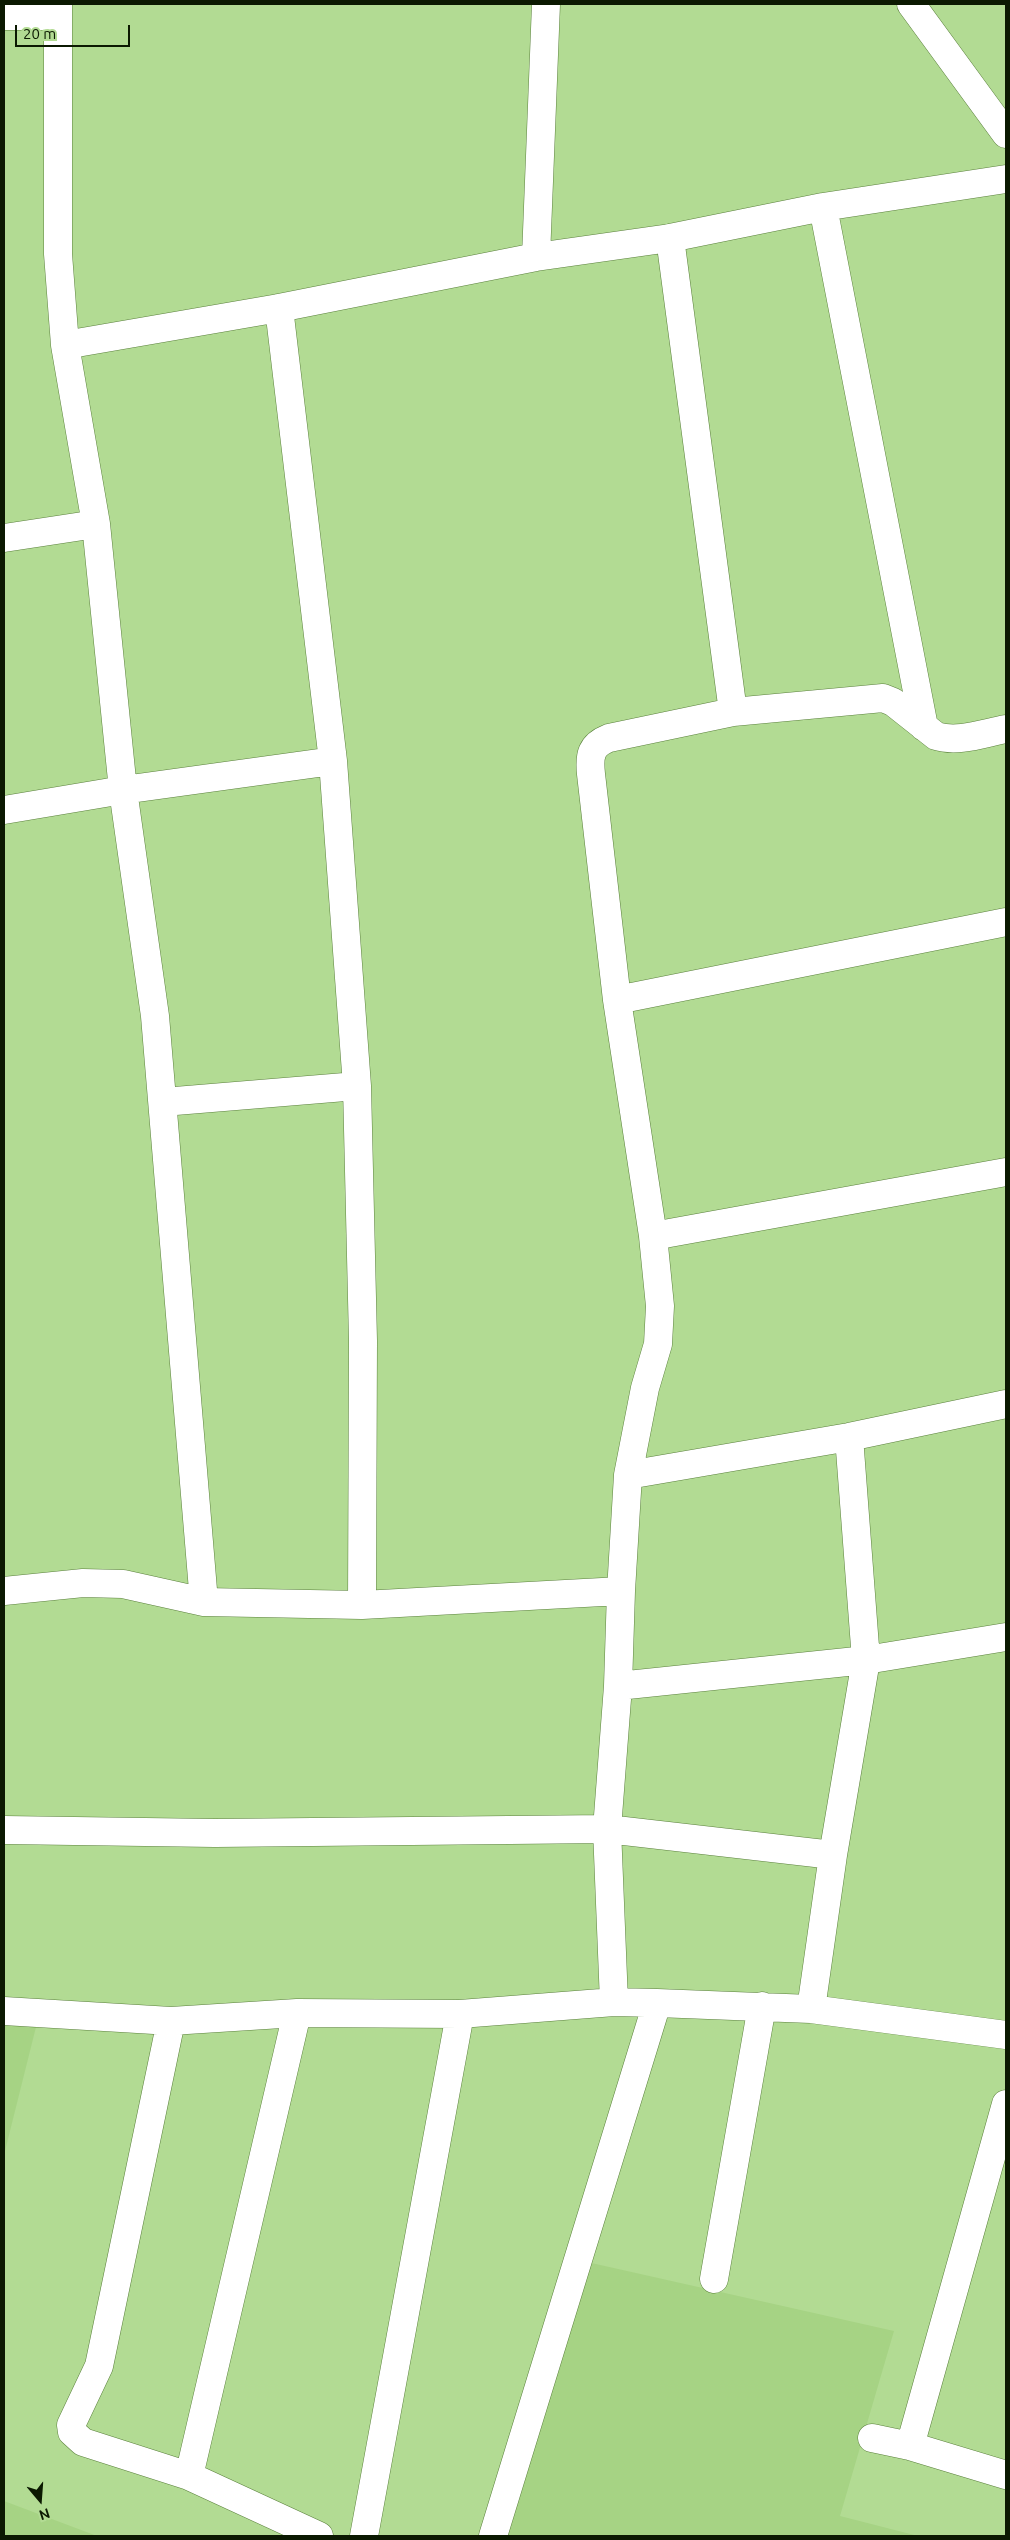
<!DOCTYPE html>
<style>
body{margin:0}
#map{position:relative;width:1010px;height:2540px;overflow:hidden;background:#b2db93;font-family:Ubuntu,sans-serif}
canvas{display:block}
.frame{position:absolute;inset:0;border:5px solid #0b1901;pointer-events:none}
.north{position:absolute;left:15px;top:2475px;width:50px;height:50px;-webkit-text-stroke:4px #b2db93;paint-order:stroke;rotate:162deg;font-size:14px;font-weight:700;line-height:20px;text-align:center;color:#0b1901}
.north::after{content:'';display:block;margin:auto;width:18px;height:22px;background:#0b1901;clip-path:polygon(50% 0,100% 100%,50% 72%,0 100%)}
.scale{position:absolute;left:15px;top:25px;width:115px;height:22px;box-sizing:border-box;border:2px solid #0b1901;border-top:0;padding-left:6px;font-size:15px;line-height:18px;white-space:nowrap;color:#0b1901;-webkit-text-stroke:4px #b2db93;paint-order:stroke}
</style>
<div id="map">
<canvas width="1010" height="2540"></canvas>
<div class="frame"></div>
<div class="north">N</div>
<div class="scale">20 m</div>
</div>
<script>
const ctx = document.querySelector('canvas').getContext('2d');
ctx.lineJoin = 'round';
function fill(path, color) { ctx.fillStyle = color; ctx.fill(path, 'evenodd'); }
function strokePath(path, color, width, dash) { ctx.strokeStyle = color; ctx.lineWidth = width; ctx.lineCap = dash ? 'butt' : 'round'; ctx.setLineDash(dash || []); ctx.stroke(path); }
const built = new Path2D(`
 M4,2019H38L4,2155Z
 M587,2262L894,2331L840,2516L918,2536H503Z
 M4,2501L97,2536H4Z`);
const minor = new Path2D(`
 M58,4V254L65,345L96,524L123,790L155,1016L204,1602
 M4,16H58
 M823,207L924,727
 M670,238L733,712
 M536,257L546,4
 M279,308L333,761L357,1086L363,1341L362,1605
 M65,345L279,308L536,257L670,238L823,207L1006,179
 M4,538L96,524
 M4,810L123,790L333,761
 M617,1000L1006,922
 M163,1102L357,1086
 M653,1236L1006,1172
 M628,1475L849,1437L1006,1404
 M4,1591L83,1583L123,1584L204,1602L362,1605L621,1591
 M618,1686L866,1660L1006,1637
 M4,1830L215,1833L607,1829L833,1855
 M614,2002L607,1829L618,1686L621,1591L628,1475L645,1388L658,1344L660,1306L653,1236L617,1000L591,774C589,755 591,745 609,738L733,712L883,698L893,702L936,736C958,743 984,733 1006,729
 M811,2009L833,1855L866,1660L849,1437
 M4,2011L171,2021L297,2013L460,2014L614,2002L657,2003L811,2009L1006,2035
 M171,2021L99,2366L71,2425L72,2432L83,2442L189,2476L319,2536
 M714,2279L762,2006
 M872,2438L910,2446L1006,2475
 M910,2446L1006,2104
 M189,2476L297,2013
 M364,2536L460,2014
 M493,2536L657,2003`);
const tertiary = new Path2D(`
 M911,4L1006,134`);
fill(built, '#a6d384');
strokePath(minor, '#5b813d', 29);
strokePath(tertiary, '#5b813d', 29);
strokePath(minor, '#fff', 28);
strokePath(tertiary, '#fff', 28);
</script>
